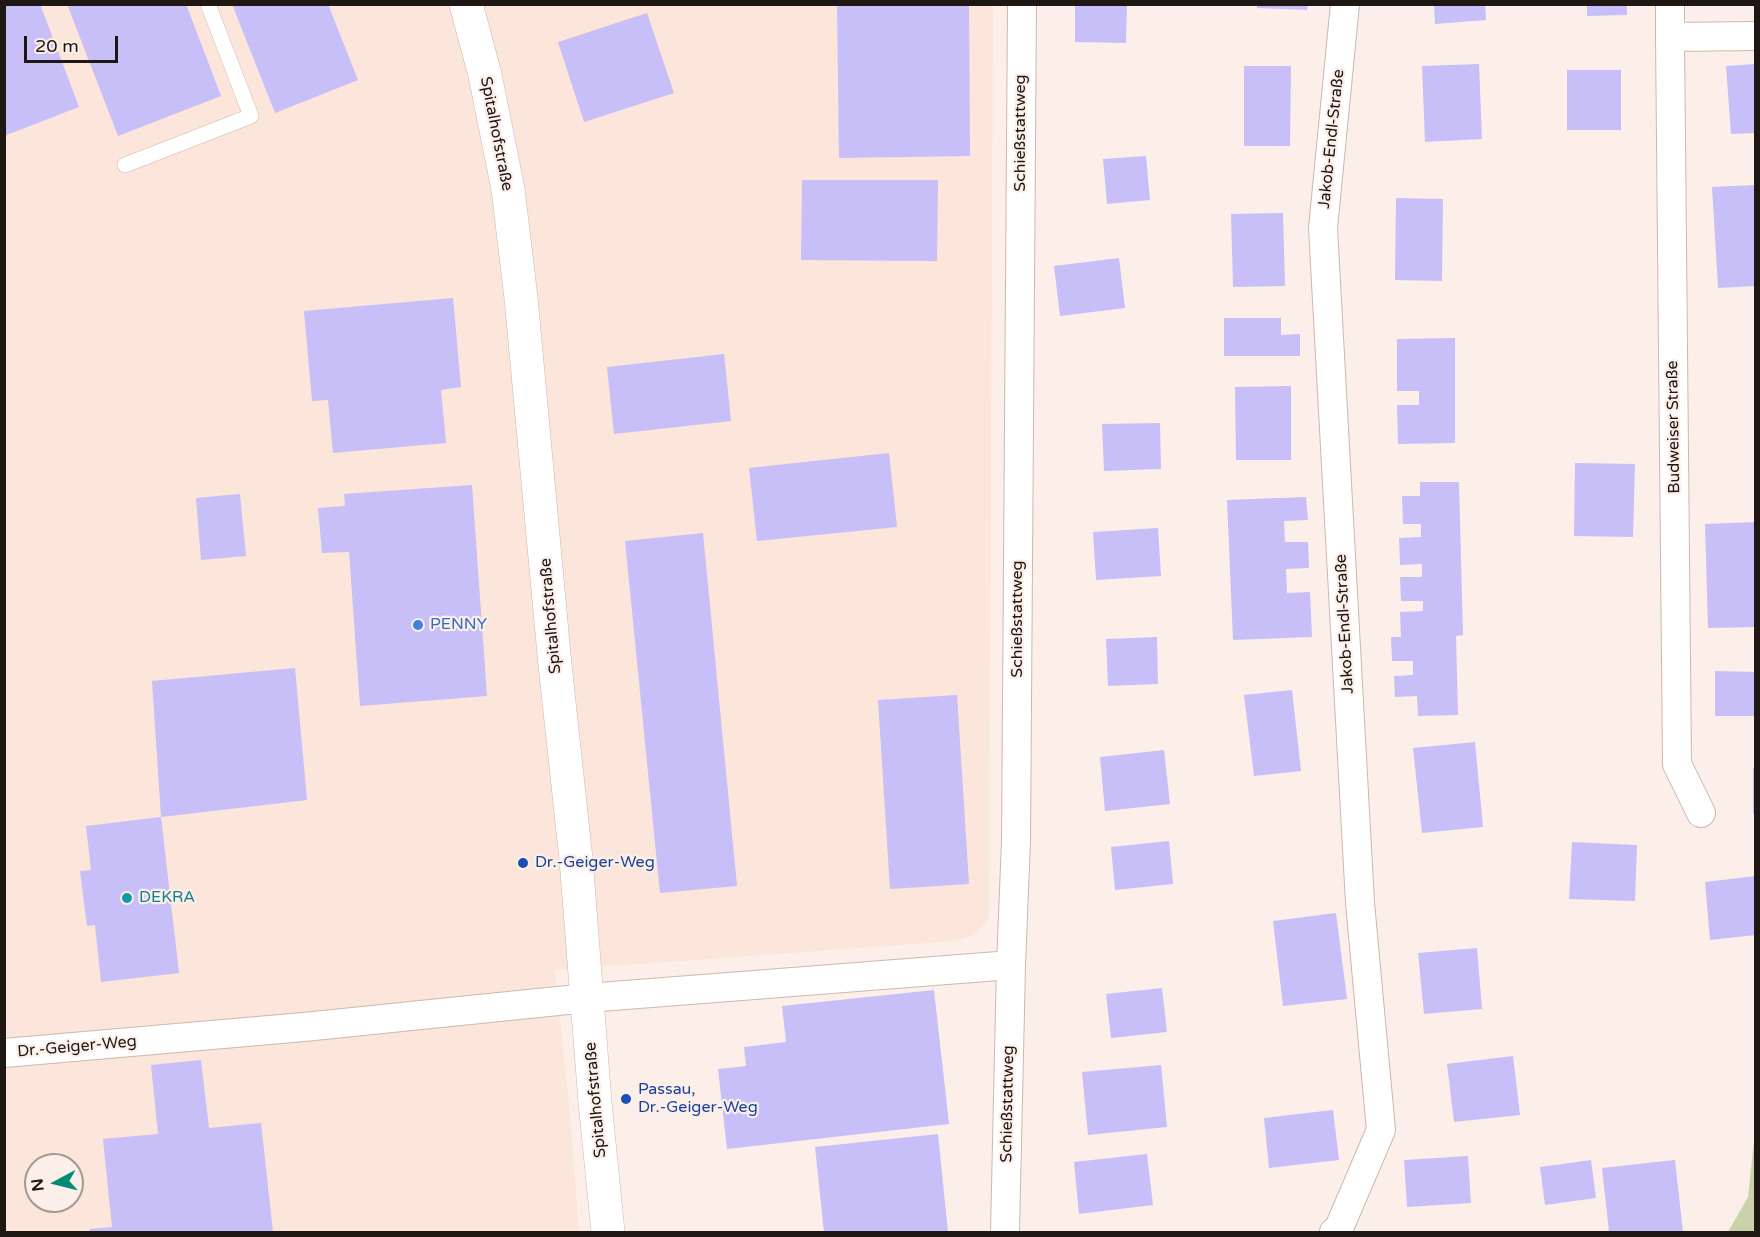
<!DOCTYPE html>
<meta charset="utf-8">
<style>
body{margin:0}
#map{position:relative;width:1760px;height:1237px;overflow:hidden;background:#fcefe9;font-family:"Varela Round",sans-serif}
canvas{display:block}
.frame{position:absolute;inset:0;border:6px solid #1e1713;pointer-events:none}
.north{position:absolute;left:24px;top:1153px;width:60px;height:60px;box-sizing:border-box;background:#fcefe9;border:2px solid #a39993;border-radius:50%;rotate:263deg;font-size:16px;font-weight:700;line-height:24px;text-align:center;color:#1e1713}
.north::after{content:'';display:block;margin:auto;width:21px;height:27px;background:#048c73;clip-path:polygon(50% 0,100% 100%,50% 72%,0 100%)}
.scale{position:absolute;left:24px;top:36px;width:94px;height:27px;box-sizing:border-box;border:3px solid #1e1713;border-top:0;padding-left:8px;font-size:18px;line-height:21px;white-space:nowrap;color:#1e1713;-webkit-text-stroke:4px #fcefe9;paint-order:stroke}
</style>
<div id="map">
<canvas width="1760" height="1237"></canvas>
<div class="frame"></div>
<div class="north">N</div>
<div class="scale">20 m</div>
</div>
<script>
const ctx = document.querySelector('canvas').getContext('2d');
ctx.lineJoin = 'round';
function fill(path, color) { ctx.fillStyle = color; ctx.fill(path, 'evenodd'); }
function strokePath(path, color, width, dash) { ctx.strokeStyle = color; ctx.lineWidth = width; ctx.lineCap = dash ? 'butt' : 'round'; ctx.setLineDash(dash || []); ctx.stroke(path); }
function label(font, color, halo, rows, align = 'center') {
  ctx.font = font + ' "Varela Round",sans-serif'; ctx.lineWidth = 4.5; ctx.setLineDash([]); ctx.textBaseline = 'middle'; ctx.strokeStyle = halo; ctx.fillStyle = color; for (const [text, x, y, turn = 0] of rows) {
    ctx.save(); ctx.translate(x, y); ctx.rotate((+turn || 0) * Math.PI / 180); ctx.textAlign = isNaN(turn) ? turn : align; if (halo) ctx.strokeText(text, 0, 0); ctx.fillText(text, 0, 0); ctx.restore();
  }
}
const built = new Path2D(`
 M5,5H993L989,917L976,934L956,941L555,970L569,1104L579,1232H5ZM36,1165H72V1201H36Z`);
const green = new Path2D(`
 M1755,1132V1232H1728L1748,1197Z`);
const building = new Path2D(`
 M4,4H40L79,107L4,136Z
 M67,4H186L221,96L118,136Z
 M232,4H328L358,80L275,113Z
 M837,4H969L970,156L839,158Z
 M1075,4H1127L1126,43L1075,42Z
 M1257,4H1308L1307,10L1257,8Z
 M1434,4H1485L1486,20L1435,24Z
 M1587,5H1627V15L1587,16Z
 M647,13L674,93L584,122L558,42Z
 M1479,64L1482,139L1425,142L1422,66Z
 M1756,64V133L1731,134L1726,66Z
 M1244,66H1291L1290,146H1244Z
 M1567,70H1621V130H1567Z
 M1146,156L1150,200L1107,204L1103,159Z
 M802,180H938L937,261L801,260Z
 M1756,185V286L1718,288L1712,187Z
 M1396,198L1443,199L1442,281L1395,280Z
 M1283,213L1285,286L1233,287L1231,214Z
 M1119,258L1125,308L1060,316L1054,266Z
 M453,298L461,387L441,390L446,443L333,453L328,400L312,401L304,311Z
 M1224,318H1281V335L1300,334V356H1224Z
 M1455,338V443L1398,444L1397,405H1419V391H1397V339Z
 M724,354L731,421L614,434L607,367Z
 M1291,386V460H1236L1235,387Z
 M1160,423L1161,469L1104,471L1102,424Z
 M889,453L897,527L757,541L749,468Z
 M1575,463L1635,464L1633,537L1574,536Z
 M1420,482H1459L1463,635L1456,636L1458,715L1418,716L1417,696L1395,697L1394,676L1413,675V661H1392L1391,637H1401L1400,612L1423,611V601H1401L1400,577H1422V564L1400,565L1399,538L1421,537V524H1403L1402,496H1420Z
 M472,485L487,696L360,706L349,552L322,553L318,508L345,506L344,494Z
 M240,494L246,556L201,560L196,498Z
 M1306,497L1308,520L1284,521L1285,542H1308L1309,568L1286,569L1287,593L1310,592L1312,637L1233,640L1227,500Z
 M1756,522V627L1708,628L1705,524Z
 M1158,528L1161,576L1096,580L1093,532Z
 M703,533L737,886L660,893L625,541Z
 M1157,637L1158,684L1108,686L1106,639Z
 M295,668L307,800L161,817L179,973L101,982L95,925L87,926L80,871L91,870L86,826L161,817L152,681Z
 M1715,671L1756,672V716H1715Z
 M1292,690L1301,771L1254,776L1244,695Z
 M957,695L969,884L890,889L878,700Z
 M1475,742L1483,827L1422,833L1413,748Z
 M1164,750L1170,804L1105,811L1100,757Z
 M1753,768H1756V814H1753Z
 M1169,841L1173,884L1115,890L1111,847Z
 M1572,842L1637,845L1635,901L1569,899Z
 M1756,876V935L1710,940L1705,882Z
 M1336,913L1347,999L1283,1006L1273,921Z
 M1477,948L1482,1009L1424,1014L1418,953Z
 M1162,988L1167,1032L1111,1038L1106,994Z
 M934,990L949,1124L727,1149L718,1069L746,1066L744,1047L786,1042L782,1006Z
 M1513,1056L1520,1115L1454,1122L1447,1064Z
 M201,1060L209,1128L261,1123L273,1232H90V1229L112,1227L103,1139L158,1134L151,1065Z
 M1161,1065L1167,1127L1088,1135L1082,1072Z
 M1333,1110L1339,1160L1269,1168L1264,1118Z
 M938,1134L948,1232H824L815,1147Z
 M1147,1154L1153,1205L1079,1214L1074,1162Z
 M1468,1156L1471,1203L1407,1207L1404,1160Z
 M1591,1160L1596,1198L1545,1205L1540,1167Z
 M1675,1160L1683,1232H1609L1602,1168Z`);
const lane = new Path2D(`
 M125,165L251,116L208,4`);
const street = new Path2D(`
 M1670,37V4
 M1701,813L1677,764L1670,37L1756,36
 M4,1053L304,1027L587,998L1011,965
 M1005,1232L1011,965L1016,841L1022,4
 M1334,1232L1339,1228L1381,1130L1360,903L1323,228L1345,4`);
const secondary = new Path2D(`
 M466,4L485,75L508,189L521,298L555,665L576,859L595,1102L608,1232`);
const markers = [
 [418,625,6,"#3f7fe0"],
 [523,863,6,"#1a4fb4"],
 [127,898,6,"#0f9aa8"],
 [626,1099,6,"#1a4fb4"]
];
const streetNames = [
 ["Schießstattweg",1021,133,-90],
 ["Spitalhofstraße",496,134,79],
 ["Jakob-Endl-Straße",1332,139,-84],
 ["Budweiser Straße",1674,427,-91],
 ["Spitalhofstraße",551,616,-95],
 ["Schießstattweg",1018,619,-90],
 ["Jakob-Endl-Straße",1345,624,-93],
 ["Dr.-Geiger-Weg",77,1047,-5],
 ["Spitalhofstraße",596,1100,-95],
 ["Schießstattweg",1008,1104,-89]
];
const shopNames = [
 ["PENNY",430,625]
];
const transitNames = [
 ["Dr.-Geiger-Weg",535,863],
 ["Passau,",638,1090],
 ["Dr.-Geiger-Weg",638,1108]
];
const cultureNames = [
 ["DEKRA",139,898]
];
fill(built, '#fce5da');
fill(green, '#c9d2a9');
fill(building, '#c8bef8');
strokePath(lane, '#ccb8af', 16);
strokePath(street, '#ccb8af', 30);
strokePath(secondary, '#ccb8af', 34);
strokePath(lane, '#fff', 15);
strokePath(street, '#fff', 28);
strokePath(secondary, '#fff', 33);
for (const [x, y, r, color] of markers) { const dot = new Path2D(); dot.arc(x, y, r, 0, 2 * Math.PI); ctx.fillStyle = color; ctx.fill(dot); strokePath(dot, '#fcefe9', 2); }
label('16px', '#1e1713', '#fcefe9', streetNames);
label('16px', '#366cbe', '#fcefe9', shopNames, 'left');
label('16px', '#164399', '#fcefe9', transitNames, 'left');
label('16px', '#0d838f', '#fcefe9', cultureNames, 'left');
</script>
